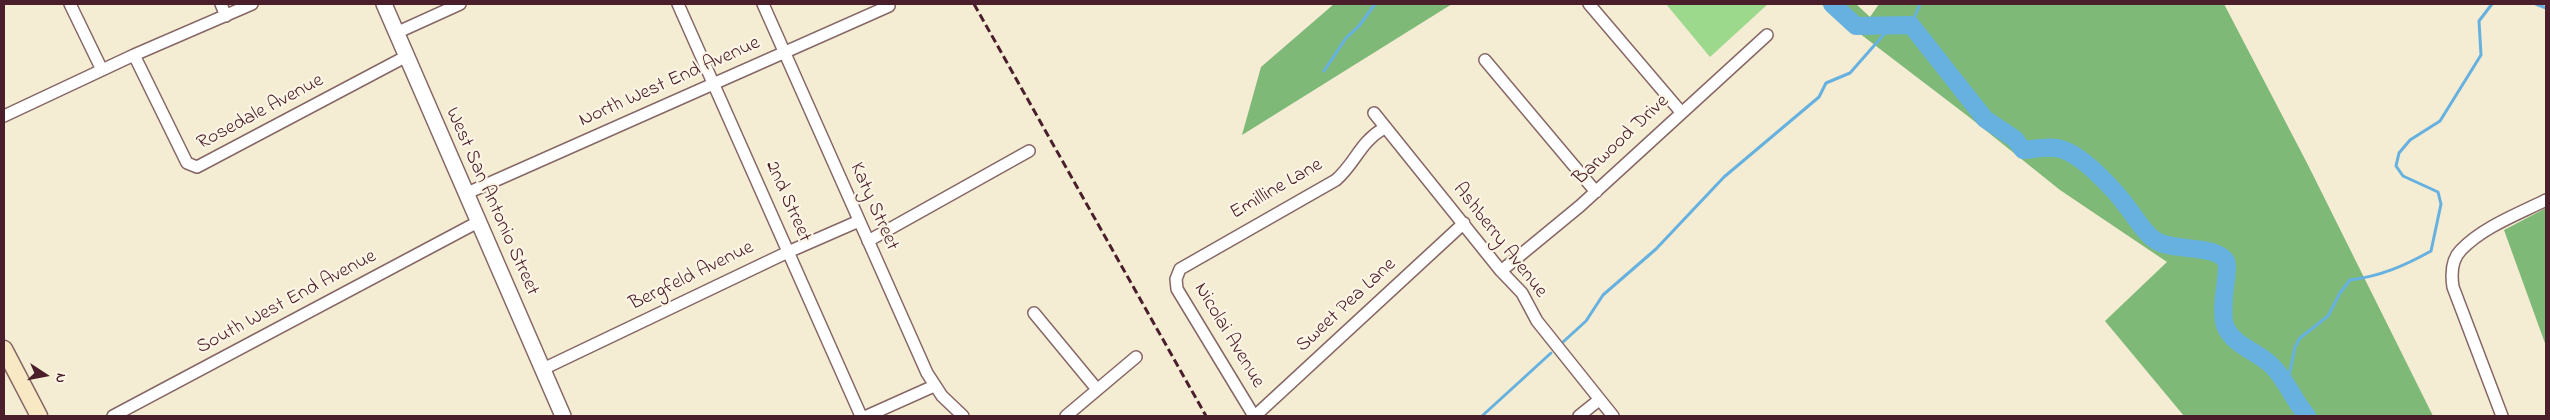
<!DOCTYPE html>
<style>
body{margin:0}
#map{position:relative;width:2550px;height:420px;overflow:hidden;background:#f4ecd3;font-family:"Indie Flower",sans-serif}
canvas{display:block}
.frame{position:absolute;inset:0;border:5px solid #4a1f2b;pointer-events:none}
.north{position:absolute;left:20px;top:350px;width:50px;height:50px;-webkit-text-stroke:4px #fcf5e5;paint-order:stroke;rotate:101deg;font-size:14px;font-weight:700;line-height:20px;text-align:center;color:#4a1f2b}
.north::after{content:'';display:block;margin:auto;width:18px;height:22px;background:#4a1f2b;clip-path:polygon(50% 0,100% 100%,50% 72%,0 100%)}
</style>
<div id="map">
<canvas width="2550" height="420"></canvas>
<div class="frame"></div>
<div class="north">N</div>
</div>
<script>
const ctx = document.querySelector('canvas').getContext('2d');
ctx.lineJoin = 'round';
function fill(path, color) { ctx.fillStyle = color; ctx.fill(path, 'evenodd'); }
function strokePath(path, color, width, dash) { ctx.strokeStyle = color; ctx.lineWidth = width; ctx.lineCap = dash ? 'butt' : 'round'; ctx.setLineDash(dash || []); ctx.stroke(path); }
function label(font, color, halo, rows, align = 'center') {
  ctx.font = font + ' "Indie Flower",sans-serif'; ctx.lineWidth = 4.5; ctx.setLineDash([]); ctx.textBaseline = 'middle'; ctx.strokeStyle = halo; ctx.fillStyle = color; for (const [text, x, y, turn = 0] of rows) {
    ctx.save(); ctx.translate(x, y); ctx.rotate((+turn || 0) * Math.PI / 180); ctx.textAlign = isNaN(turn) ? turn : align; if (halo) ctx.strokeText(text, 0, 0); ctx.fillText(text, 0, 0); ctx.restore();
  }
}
const green = new Path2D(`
 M1666,4H1768L1710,57Z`);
const forest = new Path2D(`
 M1334,4H1452L1242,135L1261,67Z
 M1821,4H1856L1870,17L1879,4H2224L2308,165L2433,416H2184L2105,321L2167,262L2060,190L1969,117Z
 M2546,208V346L2504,230Z`);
const stream = new Path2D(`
 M2536,4L2546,8
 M1911,25L1920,4
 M1324,71L1346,38L1359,26L1375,4
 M1563,342L1586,321L1603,295L1656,249L1724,177L1819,97L1826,83L1850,73L1894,23
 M2287,386L2295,347L2300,338L2328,316L2340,293L2350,280C2381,276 2404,266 2431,251L2441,204L2438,192L2403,176L2396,166L2399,153L2410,140L2440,121L2481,55L2479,21L2492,4
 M1482,416L1551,353`);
const river = new Path2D(`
 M1832,4L1856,26L1911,25L1985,119L2015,139L2023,150C2036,149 2052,145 2064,150C2085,158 2115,190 2128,208C2136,218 2144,233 2155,240C2171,252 2216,244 2226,261C2230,270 2219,306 2225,325C2231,344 2256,351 2270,364C2286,378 2293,400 2307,416`);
const minor = new Path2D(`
 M70,4L102,70
 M221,4L226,16
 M678,4L861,416
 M763,4L927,373L942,396L963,416
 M1589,4L1681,112
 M396,33L460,4
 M134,55L187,163L197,167L405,57
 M1485,60L1596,192
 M1374,113L1501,271L1522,293L1537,321L1613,416
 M4,116L134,55L252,4
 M465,194L889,6
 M868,241L1029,151
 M1501,271L1580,206L1767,35
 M1034,313L1096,388
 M543,369L788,252L859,221
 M113,416L478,222
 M867,416L934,386
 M1066,416L1136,357
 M1254,416L1177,289L1176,279L1180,269L1336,180C1357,161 1359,143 1384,128
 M1255,416L1464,223
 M1579,416L1599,400
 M2502,416L2453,287C2451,274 2451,260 2461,250C2483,227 2518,214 2546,200`);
const tertiary = new Path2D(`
 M384,4L563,416`);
const secondary = new Path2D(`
 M4,349L39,416`);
const rail = new Path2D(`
 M974,4L1206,416`);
const streetNames = [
 ["North West End Avenue",670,83,-24],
 ["Rosedale Avenue",261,113,-28],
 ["Barwood Drive",1622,141,-43],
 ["Emilline Lane",1277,190,-30],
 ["West San Antonio Street",491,202,66],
 ["2nd Street",787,202,66],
 ["Katy Street",873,207,66],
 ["Ashberry Avenue",1499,241,52],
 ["Bergfeld Avenue",692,277,-26],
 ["South West End Avenue",287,303,-28],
 ["Sweet Pea Lane",1347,306,-43],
 ["Nicolai Avenue",1228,336,59]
];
fill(green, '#9dd98d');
fill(forest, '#7eb978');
strokePath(stream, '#66b1df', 3);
strokePath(river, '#66b1df', 18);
strokePath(minor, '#866766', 14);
strokePath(tertiary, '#866766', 18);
strokePath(secondary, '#866766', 19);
strokePath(minor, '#fff', 11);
strokePath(tertiary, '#fff', 15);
strokePath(secondary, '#f8e8c3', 16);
strokePath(rail, '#4a1f2b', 3, [8, 4]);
label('20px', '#4a1f2b', '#fcf5e5', streetNames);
</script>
